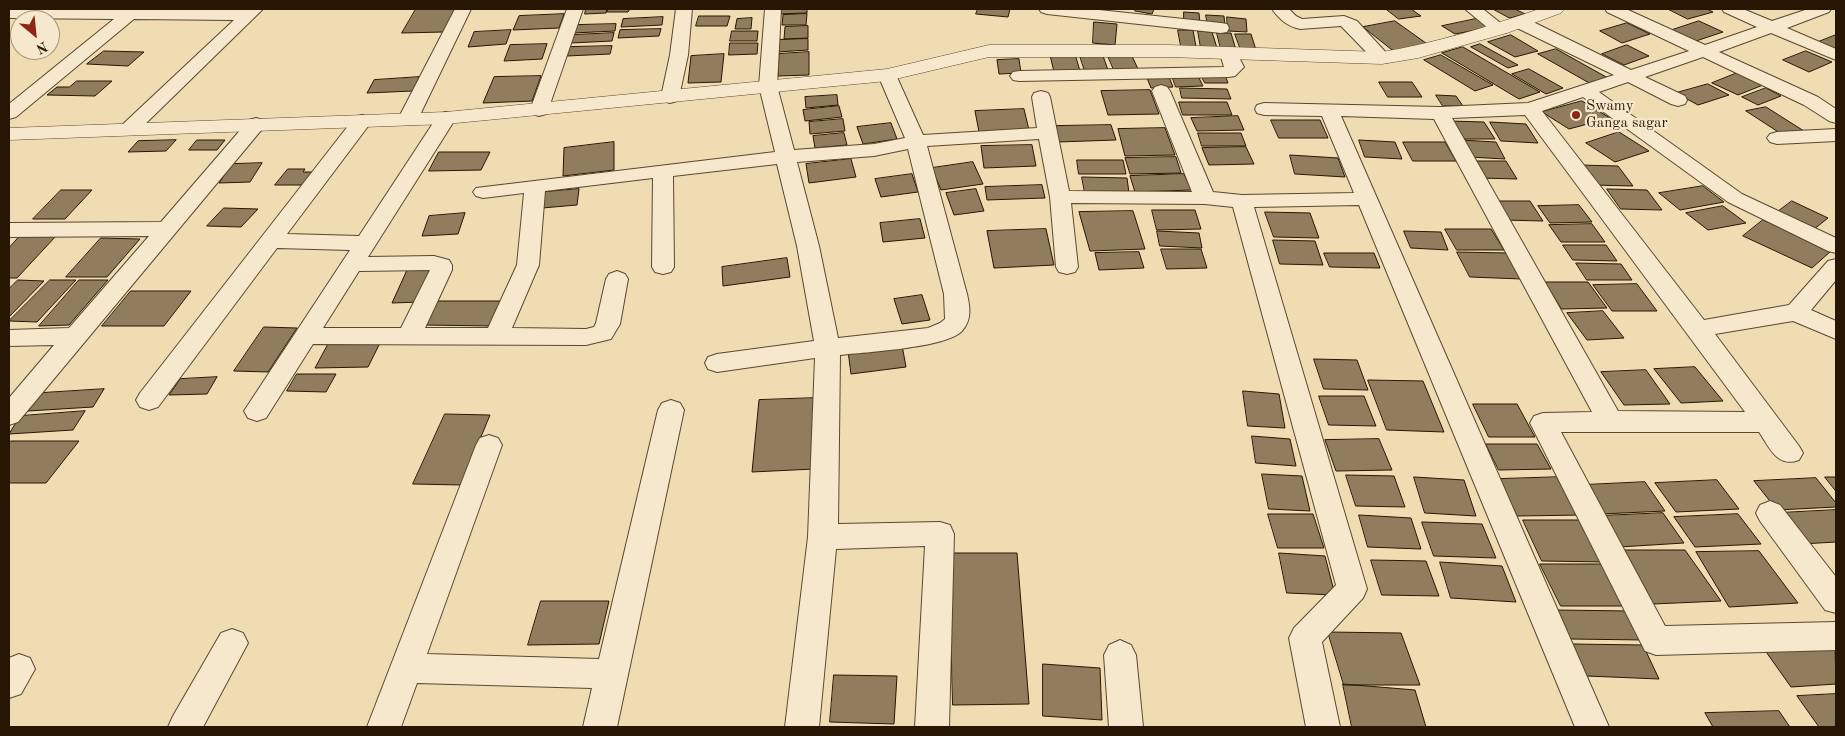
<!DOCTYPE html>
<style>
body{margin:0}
#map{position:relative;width:1845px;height:736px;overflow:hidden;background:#f0dcb2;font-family:"Old Standard TT",serif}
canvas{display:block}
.frame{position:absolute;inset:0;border:10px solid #271603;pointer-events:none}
.north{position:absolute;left:10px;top:10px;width:50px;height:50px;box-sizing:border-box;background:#f5e8cd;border:1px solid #a3947c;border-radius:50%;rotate:152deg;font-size:14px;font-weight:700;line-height:20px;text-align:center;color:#271603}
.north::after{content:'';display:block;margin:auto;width:18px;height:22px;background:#8f2418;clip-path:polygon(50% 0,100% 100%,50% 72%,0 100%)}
</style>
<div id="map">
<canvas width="1845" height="736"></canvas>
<div class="frame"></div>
<div class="north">N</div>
</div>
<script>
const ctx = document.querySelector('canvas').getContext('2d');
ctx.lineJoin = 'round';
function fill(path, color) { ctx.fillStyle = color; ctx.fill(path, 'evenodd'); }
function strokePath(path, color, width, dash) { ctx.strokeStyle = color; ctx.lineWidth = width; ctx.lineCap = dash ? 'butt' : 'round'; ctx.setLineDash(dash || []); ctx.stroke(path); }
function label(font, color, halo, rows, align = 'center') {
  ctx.font = font + ' "Old Standard TT",serif'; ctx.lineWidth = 4.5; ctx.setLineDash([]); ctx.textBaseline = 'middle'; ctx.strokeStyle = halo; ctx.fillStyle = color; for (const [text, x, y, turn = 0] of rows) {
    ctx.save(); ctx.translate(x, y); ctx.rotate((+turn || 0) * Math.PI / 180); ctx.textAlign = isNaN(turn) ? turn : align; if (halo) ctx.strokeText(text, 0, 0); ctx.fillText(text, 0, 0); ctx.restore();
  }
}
const building = new Path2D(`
 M416,9H455L443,32L402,33Z
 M586,9H607L606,13L585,14Z
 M609,9H630L628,12H607Z
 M777,9H807V13L777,14Z
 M978,9H1010L1008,17L976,14Z
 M1136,9H1154L1152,14L1135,11Z
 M1386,9H1411L1421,16L1399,19Z
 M1493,9H1515L1525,14L1510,18Z
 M1668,9H1707L1713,12L1688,19Z
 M1184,12L1199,13L1200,25L1184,23Z
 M564,14L559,28L513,30L519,16Z
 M807,14L806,25H782L783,15Z
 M1206,15L1224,16L1225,27L1208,26Z
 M699,16H730L727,26H696Z
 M663,17L662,25L621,27L623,19Z
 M1227,17L1246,19L1247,32L1228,31Z
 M752,18L751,29H735L737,19Z
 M1480,18L1492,27L1455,34L1442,26Z
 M1395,21L1430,46L1396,53L1363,27Z
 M1699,21L1723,32L1693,42L1669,31Z
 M1094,22L1117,24L1115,45L1093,43Z
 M1627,23L1650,34L1622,43L1600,31Z
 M616,24L615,31L573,33L576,25Z
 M808,26V38L784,39L785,27Z
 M661,29L659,36L618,38L620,30Z
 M511,30L506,44L468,47L474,32Z
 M1178,30H1193L1196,47L1181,46Z
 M732,31H758L757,41H730Z
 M1198,31L1212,32L1217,48H1201Z
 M614,33L612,41L571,43L573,35Z
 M1217,33H1231L1236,50L1221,49Z
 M1235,34H1251L1256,50H1241Z
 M1511,35L1538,51L1515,57L1488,42Z
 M1836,35V50L1818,42Z
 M808,39V50L777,52V40Z
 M730,43H758L757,54L729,55Z
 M547,44L542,59L504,61L510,45Z
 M1480,44L1518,65L1508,68L1471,47Z
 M1627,45L1649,56L1624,65L1602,54Z
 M612,46L610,54L567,56L570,47Z
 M1463,47L1540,92L1519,99L1442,53Z
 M1556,49L1608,78L1591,84L1538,54Z
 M104,51L144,52L128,66L87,64Z
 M1806,51L1832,62L1809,72L1783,60Z
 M809,52V75L778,76L779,54Z
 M724,54L721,82L688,83L691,56Z
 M1075,54L1080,71L1054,72L1050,55Z
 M1441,55L1493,85L1475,91L1424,60Z
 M1080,56H1103L1108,70L1085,71Z
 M1108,56H1132L1138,69L1114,70Z
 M1019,59L1021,73L999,74L997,60Z
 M1529,69L1563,88L1546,94L1512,74Z
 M1737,73L1763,85L1738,95L1712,83Z
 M1201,75H1225L1228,83H1205Z
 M541,76L532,101L483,103L494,77Z
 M1172,76H1198L1203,86L1176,87Z
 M419,77L413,91L367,93L374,80Z
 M1169,77L1173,87L1151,88L1147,78Z
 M77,81H112L95,96L47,95L57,87H69Z
 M1379,82H1412L1422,97H1388Z
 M1708,84L1729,95L1698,105L1676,93Z
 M1180,88L1227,89L1231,99L1182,98Z
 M1766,88L1781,96L1758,105L1742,97Z
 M1150,90L1159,114L1108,115L1101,91Z
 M837,95L838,105L806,108L805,97Z
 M1436,95L1456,96L1463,106H1443Z
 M1582,101L1610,118L1569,129L1542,112Z
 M1179,102H1227L1232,115H1183Z
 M839,106L842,117L805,121L803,110Z
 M1766,107L1804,131L1783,135L1746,111Z
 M1024,109L1029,130L979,132L975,111Z
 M1238,116L1244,130L1197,131L1191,118Z
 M843,119L845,131L810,134L809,122Z
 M1271,120H1320L1328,138H1279Z
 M1449,121L1484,122L1495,139H1459Z
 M1490,122L1526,124L1538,143L1501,141Z
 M891,123L897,139L863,144L857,127Z
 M1111,125L1116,140L1058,142L1055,126Z
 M1165,128L1175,155L1125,156L1118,129Z
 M1619,132L1649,151L1615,162L1586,143Z
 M844,133L847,145L815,148L813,136Z
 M1198,133H1241L1246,146H1202Z
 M176,140L166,151L128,152L138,141Z
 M197,140H225L217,150H189Z
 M1359,140L1395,142L1402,159L1365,157Z
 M1461,140L1496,142L1505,159L1469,157Z
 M614,142V170L563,176L564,148Z
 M1403,142H1445L1456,161H1413Z
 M1032,145L1036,166L984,168L981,146Z
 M1246,147L1254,164L1209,165L1202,148Z
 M439,152H490L481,170L429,171Z
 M1290,155L1338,158L1345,177L1295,174Z
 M1176,157L1181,173L1130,174L1125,158Z
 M851,159L856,177L809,183L806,164Z
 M1077,160H1123L1126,174H1079Z
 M1469,161H1506L1517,179L1480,178Z
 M973,162L983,184L941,190L932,168Z
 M262,163L250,182L219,183L232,164Z
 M1579,165L1618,166L1633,186L1593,185Z
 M288,169H305L303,172H315L305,185H275Z
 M912,174L918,192L881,197L875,179Z
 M1184,174L1191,190L1135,192L1130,176Z
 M1082,177L1127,178L1129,193H1085Z
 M1042,185L1045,198L987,200L985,187Z
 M1703,186L1724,202L1680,210L1659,193Z
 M579,189L577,205L542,208L545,192Z
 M976,189L984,211L954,215L946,193Z
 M1607,189L1647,190L1662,210L1621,209Z
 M61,190H92L65,219H33Z
 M1492,201H1530L1543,221L1503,220Z
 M1792,201L1828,218L1813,230L1776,213Z
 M1579,205L1592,222L1550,223L1538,206Z
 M1723,206L1746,223L1708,230L1686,213Z
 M224,208L258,209L241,227L207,226Z
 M1152,210H1195L1201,229L1157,230Z
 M1133,211L1145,249L1090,251L1079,212Z
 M1265,212L1310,213L1319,238L1274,237Z
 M465,213L458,234L422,236L429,216Z
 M920,219L925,238L883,242L880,223Z
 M1763,220L1831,251L1812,268L1743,236Z
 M1592,224L1605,242H1561L1549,225Z
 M1046,229L1054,265L994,268L987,231Z
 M1445,229H1491L1504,250H1457Z
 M1157,231L1199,233L1202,248L1160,246Z
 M1404,231L1441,232L1448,250L1411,248Z
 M20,236H56L17,278H9V248Z
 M101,238L140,239L107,277H66Z
 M1273,240L1315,241L1323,265L1280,264Z
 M1563,245H1606L1617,261L1573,260Z
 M1161,249H1201L1207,268L1167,269Z
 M1139,252L1144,268L1099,270L1095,253Z
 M1457,252L1508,253L1522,279L1470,277Z
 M1324,253H1374L1380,268L1330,267Z
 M787,258L790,277L723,286L722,267Z
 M1576,263L1621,264L1632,280H1587Z
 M435,269L421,302L392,303L407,270Z
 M18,280L44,281L9,317V289Z
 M50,280H76L37,322L9,321Z
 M79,280H108L69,325L39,326Z
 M1545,282H1588L1607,308L1562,309Z
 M1637,284L1657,311H1612L1593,285Z
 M131,291H191L164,326H102Z
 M922,295L930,320L902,324L894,299Z
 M435,301H503L492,326L422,325Z
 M1603,311L1624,338L1587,340L1567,313Z
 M264,327L297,328L268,372L234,371Z
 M381,341L368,367L315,368L329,342Z
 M902,345L906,367L851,374L848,351Z
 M1314,359L1357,360L1368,390L1324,389Z
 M1695,367L1723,401L1681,403L1654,369Z
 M1646,370L1670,404L1624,405L1601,372Z
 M297,374H336L326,392L287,391Z
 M217,377L207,394L169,395L180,379Z
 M1368,380L1423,381L1444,432L1387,430Z
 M104,389L93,407L28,411L41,393Z
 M1243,391L1279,394L1285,428L1248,426Z
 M1319,396H1364L1376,426L1329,425Z
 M817,398L814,469L752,472L759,400Z
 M1473,404H1517L1535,437H1489Z
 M85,411L73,430L9,434L20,416Z
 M445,414L490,415L461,485L413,484Z
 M1252,436L1290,439L1296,466L1256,463Z
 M1379,439L1392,470L1336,471L1325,440Z
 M11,441H79L46,483H9V443Z
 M1486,444H1537L1551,469L1499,470Z
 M1262,474L1302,476L1310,511L1269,509Z
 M1346,475L1394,476L1405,507L1356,506Z
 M1414,477L1464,480L1476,516L1425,513Z
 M1562,477L1584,515L1517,516L1498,479Z
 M1825,477H1836V491Z
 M1816,478L1836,503V507L1777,510L1754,481Z
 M1717,480L1739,509L1676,512L1655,483Z
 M1645,482L1665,511L1602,514L1583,485Z
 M1836,510V542L1801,544L1778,513Z
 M1663,513L1684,543L1619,547L1600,516Z
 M1268,514H1313L1324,548H1278Z
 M1738,514L1761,544L1695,547L1674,517Z
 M1359,515L1411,518L1421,549L1368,547Z
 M1523,520H1583L1605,562L1542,561Z
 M1422,522L1482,524L1496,558L1434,556Z
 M1625,550H1685L1721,601L1653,604Z
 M1759,551L1798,603L1729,607L1696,552Z
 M949,553H1017L1029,704L953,705Z
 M1279,553L1325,556L1335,595L1287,593Z
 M1371,560L1426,561L1439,596L1382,595Z
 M1440,562L1502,566L1516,602L1451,598Z
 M1540,564H1602L1625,606H1561Z
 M541,601H609L599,644L528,645Z
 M1556,610L1629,611L1644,640L1570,639Z
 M1328,632L1401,633L1420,685H1344Z
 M1572,644L1643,645L1659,679L1587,676Z
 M1835,645L1836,684L1791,687L1764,649Z
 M1043,664L1100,668L1102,720L1043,716Z
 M834,675L897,676L894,724L830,722Z
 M1343,684L1415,690L1426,727H1352Z
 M1836,694V727H1819L1797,696Z
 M1779,711L1790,727H1713L1705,713Z`);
const minor = new Path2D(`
 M9,9H261L262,10L136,133L129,135L122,133L119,129L122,125L234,20L134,19L16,117L9,119V104L114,19L9,18Z
 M455,9H471L418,119L415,123L408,125L401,123L398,119Z
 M567,9H583L548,110L546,114L539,116L532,114L530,110Z
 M676,9H692L688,55L679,97L677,101L670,103L663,101L661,97L670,55Z
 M765,9H781L777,86L794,150L874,144L905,138L878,75L881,71L887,70L893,71L896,75L923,135L1037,128L1032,97L1034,93L1041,91L1048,93L1050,97L1069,191L1192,192L1152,91L1155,87L1161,85L1167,87L1170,91L1213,192L1242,195L1354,193L1322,116L1264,115L1257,113L1255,109L1257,105L1264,103L1440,107L1528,103L1614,75L1513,26L1511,22L1513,18H1525L1631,70L1689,51L1607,12L1605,9H1626L1705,45L1757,27L1724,12L1722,9H1743L1772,21L1808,9H1831L1829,12L1787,28L1836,49V60L1771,33L1719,52L1818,97L1836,109V123L1829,121L1804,105L1703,57L1645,77L1685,96L1687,100L1685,104L1678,106L1671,104L1628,82L1599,92L1742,194L1836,238V253L1828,251L1728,202L1583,97L1542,111L1704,320L1789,305L1828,261L1836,259V280L1811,310L1836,321V339L1793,321L1715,334L1799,446L1803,453L1799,460C1777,468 1770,448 1759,432H1561L1665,626L1836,622V650L1656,655L1645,651L1530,423L1534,416L1543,413L1592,412L1434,119L1341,116L1609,727H1575L1359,205L1254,207L1367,589L1363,598L1322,642L1340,727H1306L1289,638L1294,628L1336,585L1233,207L1205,204L1071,203L1078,267L1075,272L1067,274L1059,272L1056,267L1050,197L1039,139L927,146L967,294C970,307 972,320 962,331C946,348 865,352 840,355L838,524L940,522L950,525L954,534L949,727H915L925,546L836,549L819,727H785L808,537L815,358L717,372L708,369L705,363L708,357L717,354L814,341L797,246L777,164L673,176L674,267L671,272L663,274L655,272L652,267L653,178L545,191L539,265L512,328L586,329L594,327L596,323L606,279L609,274L617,271L625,274L628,279L620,324L611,339L586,345L313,344L266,418L257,421L248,418L244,411L350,250L277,248L158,407L149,410L140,407L136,400L140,393L355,117L362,115L369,117L372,121L287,234L359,236L439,114L446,112L453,114L456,118L368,257L434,256L449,260L452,265V270L425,328H488L517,265L524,193L483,198L476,196L473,192L476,188L775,152L759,86ZM1525,115L1745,412L1618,411L1452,118ZM908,149L944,294L945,319L940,323L928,328L838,338L819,246L797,162L874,156ZM430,270L401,328H323L359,271Z
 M1039,9H1090L1221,23L1227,24L1229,28L1227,32L1221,33L1047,14L1041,12Z
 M1272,9H1289L1296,16L1302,19L1344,16L1357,21L1391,58L1388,62L1382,63L1376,62L1341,26L1300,29C1287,26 1280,20 1272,9Z
 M1465,9H1483L1508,29L1506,33H1494Z
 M1229,49L1235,50L1244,67L1235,76L1229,77L1019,81L1013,80L1010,76L1013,72L1019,71L1224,67L1220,54L1223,50Z
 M256,118L263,120L266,124L263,128L18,422L9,425V398L54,345L9,346V330L69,328L149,236L9,237V223L161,222L249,120Z
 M1836,129V141L1777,144L1770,142L1767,138L1770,134L1777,132Z
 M671,400L680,403L684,410L617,727H583L592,688L417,683L401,727H367L476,445L480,438L489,435L498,438L502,445L427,654L599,659L658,410L662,403Z
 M1770,501L1780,505L1836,577V613L1825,610L1760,521L1756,513L1760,505Z
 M232,629L243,633L248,643L203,727H168L173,716L221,633Z
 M1120,640L1131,645L1136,655L1143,727H1109L1104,655L1109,645Z
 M19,654L30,658L35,669L21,694L9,698V658Z`);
const tertiary = new Path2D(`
 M1539,9H1564L1561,13L1507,33L1418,58L1382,64L1168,57H989L887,81L446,124L9,140V128L446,112L887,69L989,45H1168L1382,52C1436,43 1487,27 1539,9Z`);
const markers = [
 [1576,115,5,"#8f2418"]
];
const farPoinames = [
 ["Swamy",1586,106],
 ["Ganga sagar",1586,123]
];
fill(building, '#907d5e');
strokePath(building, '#271603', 1);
strokePath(minor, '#59482f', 2);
strokePath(tertiary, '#59482f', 1);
fill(minor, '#f5e8cd');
fill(tertiary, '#f5e8cd');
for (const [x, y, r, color] of markers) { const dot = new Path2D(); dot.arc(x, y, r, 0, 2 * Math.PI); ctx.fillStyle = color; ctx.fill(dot); strokePath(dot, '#f5e8cd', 2); }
label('15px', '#271603', '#f5e8cd', farPoinames, 'left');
</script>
